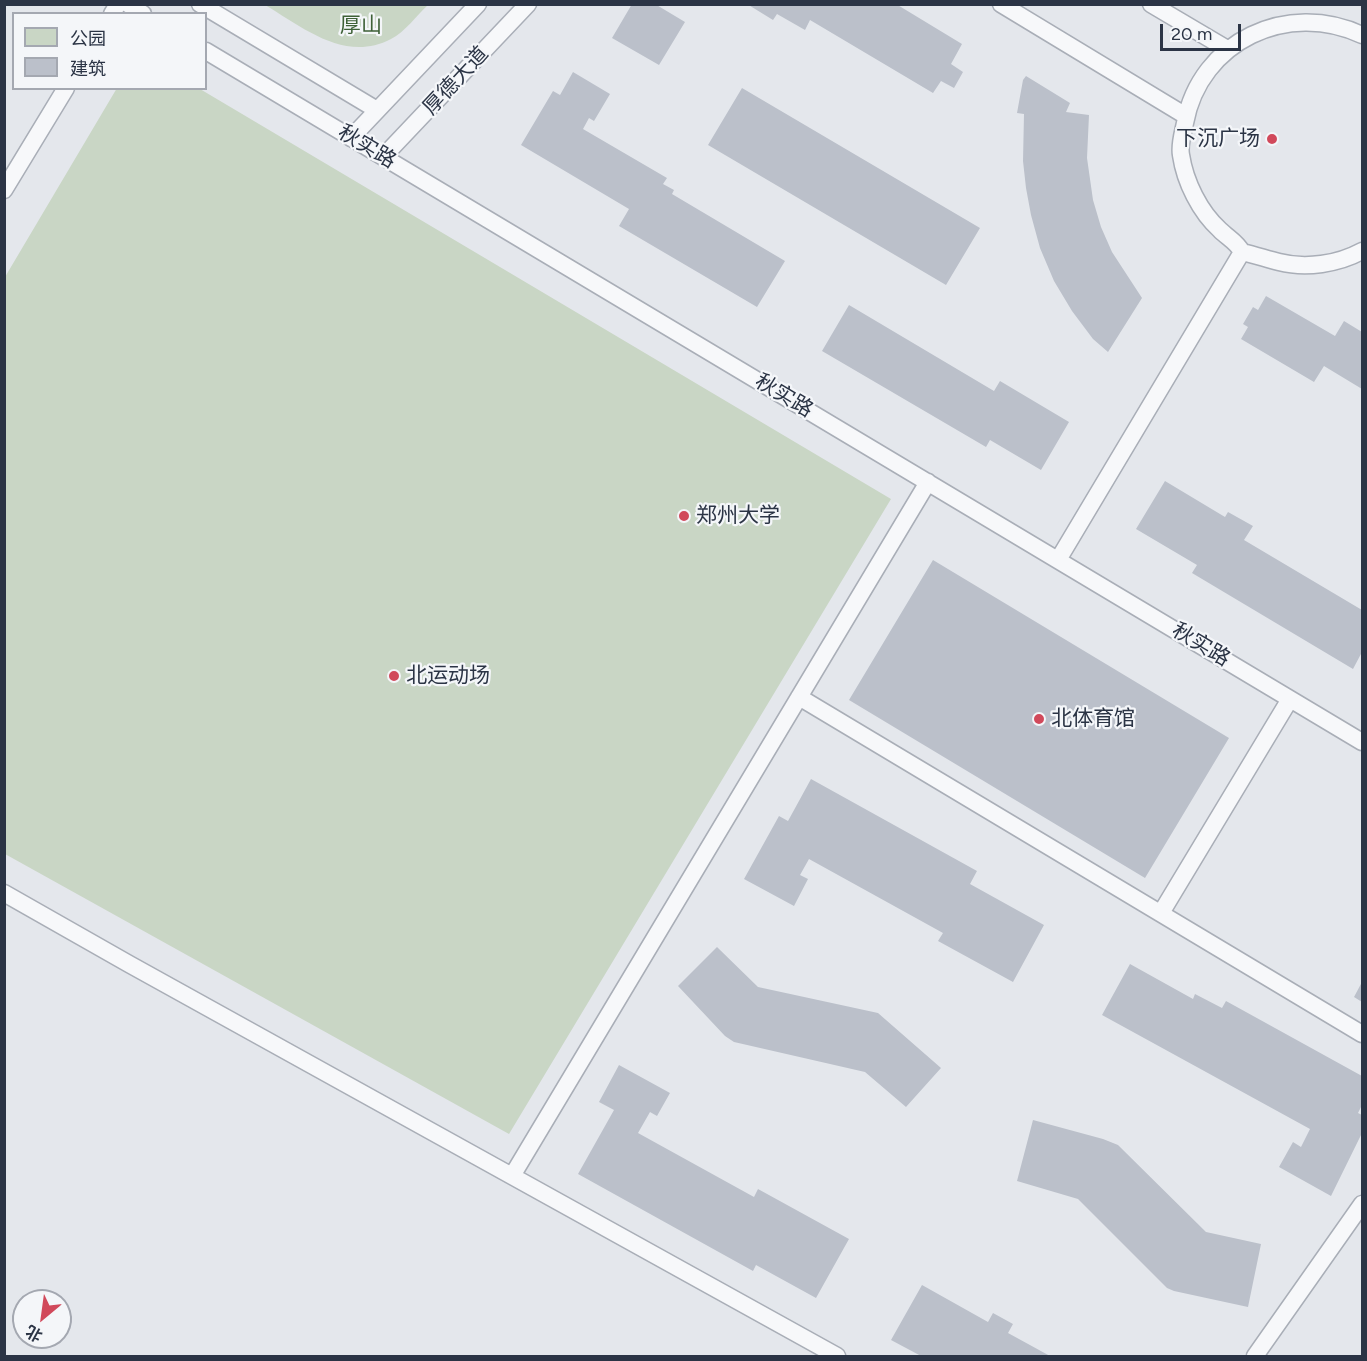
<!DOCTYPE html>
<meta charset="utf-8">
<style>
body{margin:0}
#map{position:relative;width:1367px;height:1361px;overflow:hidden;background:#e4e7ec;font-family:Figtree,"Noto Sans SC",sans-serif}
canvas{display:block}
.frame{position:absolute;inset:0;border:6px solid #2b3445;pointer-events:none}
.legend{position:absolute;left:12px;top:12px;width:195px;height:78px;box-sizing:border-box;background:#f4f6f9;border:2px solid #a4a8b1;margin:0;padding:8px 10px;list-style:none;font-size:18px;color:#2b3445}
.legend li{display:flex;align-items:center;gap:12px;height:30px}
.legend b{width:30px;border:2px solid #a4a8b1}
.north{position:absolute;left:12px;top:1289px;width:60px;height:60px;box-sizing:border-box;background:#f4f6f9;border:2px solid #a4a8b1;border-radius:50%;rotate:209deg;font-size:16px;font-weight:700;line-height:24px;text-align:center;color:#2b3445}
.north::after{content:'';display:block;margin:auto;width:21px;height:27px;background:#d1495b;clip-path:polygon(50% 0,100% 100%,50% 72%,0 100%)}
.scale{position:absolute;left:1160px;top:24px;width:81px;height:27px;box-sizing:border-box;border:3px solid #2b3445;border-top:0;padding-left:8px;font-size:18px;line-height:21px;white-space:nowrap;color:#2b3445;-webkit-text-stroke:4px #f4f6f9;paint-order:stroke}
</style>
<div id="map">
<canvas width="1367" height="1361"></canvas>
<div class="frame"></div>
<ul class="legend">
<li><b style="height:16px;background:#c9d6c5"></b>公园</li>
<li><b style="height:16px;background:#bbc0ca"></b>建筑</li>
</ul>
<div class="north">北</div>
<div class="scale">20 m</div>
</div>
<script>
const ctx = document.querySelector('canvas').getContext('2d');
ctx.lineJoin = 'round';
function fill(path, color) { ctx.fillStyle = color; ctx.fill(path, 'evenodd'); }
function strokePath(path, color, width, dash) { ctx.strokeStyle = color; ctx.lineWidth = width; ctx.lineCap = dash ? 'butt' : 'round'; ctx.setLineDash(dash || []); ctx.stroke(path); }
function label(font, color, halo, rows, align = 'center') {
  ctx.font = font + ' Figtree,"Noto Sans SC",sans-serif'; ctx.lineWidth = 4.5; ctx.setLineDash([]); ctx.textBaseline = 'middle'; ctx.strokeStyle = halo; ctx.fillStyle = color; for (const [text, x, y, turn = 0] of rows) {
    ctx.save(); ctx.translate(x, y); ctx.rotate((+turn || 0) * Math.PI / 180); ctx.textAlign = isNaN(turn) ? turn : align; if (halo) ctx.strokeText(text, 0, 0); ctx.fillText(text, 0, 0); ctx.restore();
  }
}
const green = new Path2D(`
 M265,5L428,4V5C417,15 405,32 391,39C345,63 304,28 265,5Z
 M117,88L200,89L891,499L509,1134L5,854V277Z`);
const building = new Path2D(`
 M632,4H655L685,22L659,65L612,38Z
 M747,4H896L962,44L951,64L963,72L954,88L941,81L933,93L810,20L805,30L777,14L773,20Z
 M573,72L610,94L594,121L589,118L583,129L667,178L663,184L674,190L672,194L785,261L757,307L619,226L629,209L521,145L553,91L560,95Z
 M1026,76L1070,103L1066,112L1089,115L1087,158L1093,200L1101,227L1112,252L1142,298L1108,352L1093,339L1072,311L1054,281L1040,248L1031,215L1026,188L1023,161L1024,114L1017,113L1023,80Z
 M742,88L980,228L946,285L708,145Z
 M1266,296L1335,336L1344,321L1362,332V389L1324,366L1314,382L1241,339L1248,327L1243,324L1253,307L1258,310Z
 M849,305L994,391L1000,381L1069,422L1041,470L990,440L986,447L822,351Z
 M1165,481L1225,517L1228,512L1253,526L1244,540L1362,610V652L1353,669L1192,573L1197,565L1136,529Z
 M933,560L1229,738L1145,878L849,700Z
 M811,779L977,871L970,884L1044,925L1013,982L938,941L943,933L809,859L800,875L808,879L794,906L744,879L779,816L788,821Z
 M717,947L758,987L878,1013L941,1068L906,1107L865,1072L734,1042L725,1036L678,986Z
 M1130,964L1193,999L1195,994L1222,1008L1226,1001L1362,1076V1105L1358,1113L1362,1115V1133L1331,1196L1279,1167L1293,1142L1301,1147L1310,1129L1102,1015Z
 M1362,982V1002L1354,997Z
 M619,1065L670,1093L657,1116L650,1112L638,1133L754,1197L758,1189L849,1239L816,1298L756,1265L753,1271L578,1174L614,1110L599,1102Z
 M1033,1120L1103,1139L1118,1145L1206,1232L1261,1244L1248,1307L1174,1291L1167,1288L1078,1199L1017,1181Z
 M922,1285L988,1322L993,1313L1013,1324L1008,1333L1050,1356H921L891,1340Z`);
const service = new Path2D(`
 M128,4L143,14
 M200,4L377,110
 M1001,4L1186,116
 M1151,4L1227,49
 M112,14L118,4
 M1362,35C1288,0 1200,41 1185,123C1183,133 1179,145 1181,155C1185,182 1200,212 1220,230C1228,238 1237,242 1242,252C1255,255 1267,259 1279,262C1306,269 1338,264 1362,251
 M206,51L1362,742
 M351,138L478,4
 M383,157L528,4
 M4,190L66,88
 M1058,560L1242,252
 M799,697L1362,1034
 M4,893L129,964L837,1356
 M1161,913L1290,699
 M512,1176L928,482
 M1255,1356L1362,1204`);
const markers = [
 [1272,139,6,"#d1495b"],
 [684,516,6,"#d1495b"],
 [394,676,6,"#d1495b"],
 [1039,719,6,"#d1495b"]
];
const parkNames = [
 ["厚山",361,26]
];
const streetNames = [
 ["厚德大道",456,81,-47],
 ["秋实路",367,147,31],
 ["秋实路",784,396,31],
 ["秋实路",1201,645,31]
];
const poiNames = [
 ["下沉广场",1260,139,"right"],
 ["郑州大学",696,516],
 ["北运动场",406,676],
 ["北体育馆",1051,719]
];
fill(green, '#c9d6c5');
fill(building, '#bbc0ca');
strokePath(service, '#a9aeb7', 19);
strokePath(service, '#f7f8fa', 16);
for (const [x, y, r, color] of markers) { const dot = new Path2D(); dot.arc(x, y, r, 0, 2 * Math.PI); ctx.fillStyle = color; ctx.fill(dot); strokePath(dot, '#f4f6f9', 2); }
label('21px', '#3f6138', '#f4f6f9', parkNames);
label('21px', '#2b3445', '#f4f6f9', streetNames);
label('21px', '#2b3445', '#f4f6f9', poiNames, 'left');
</script>
